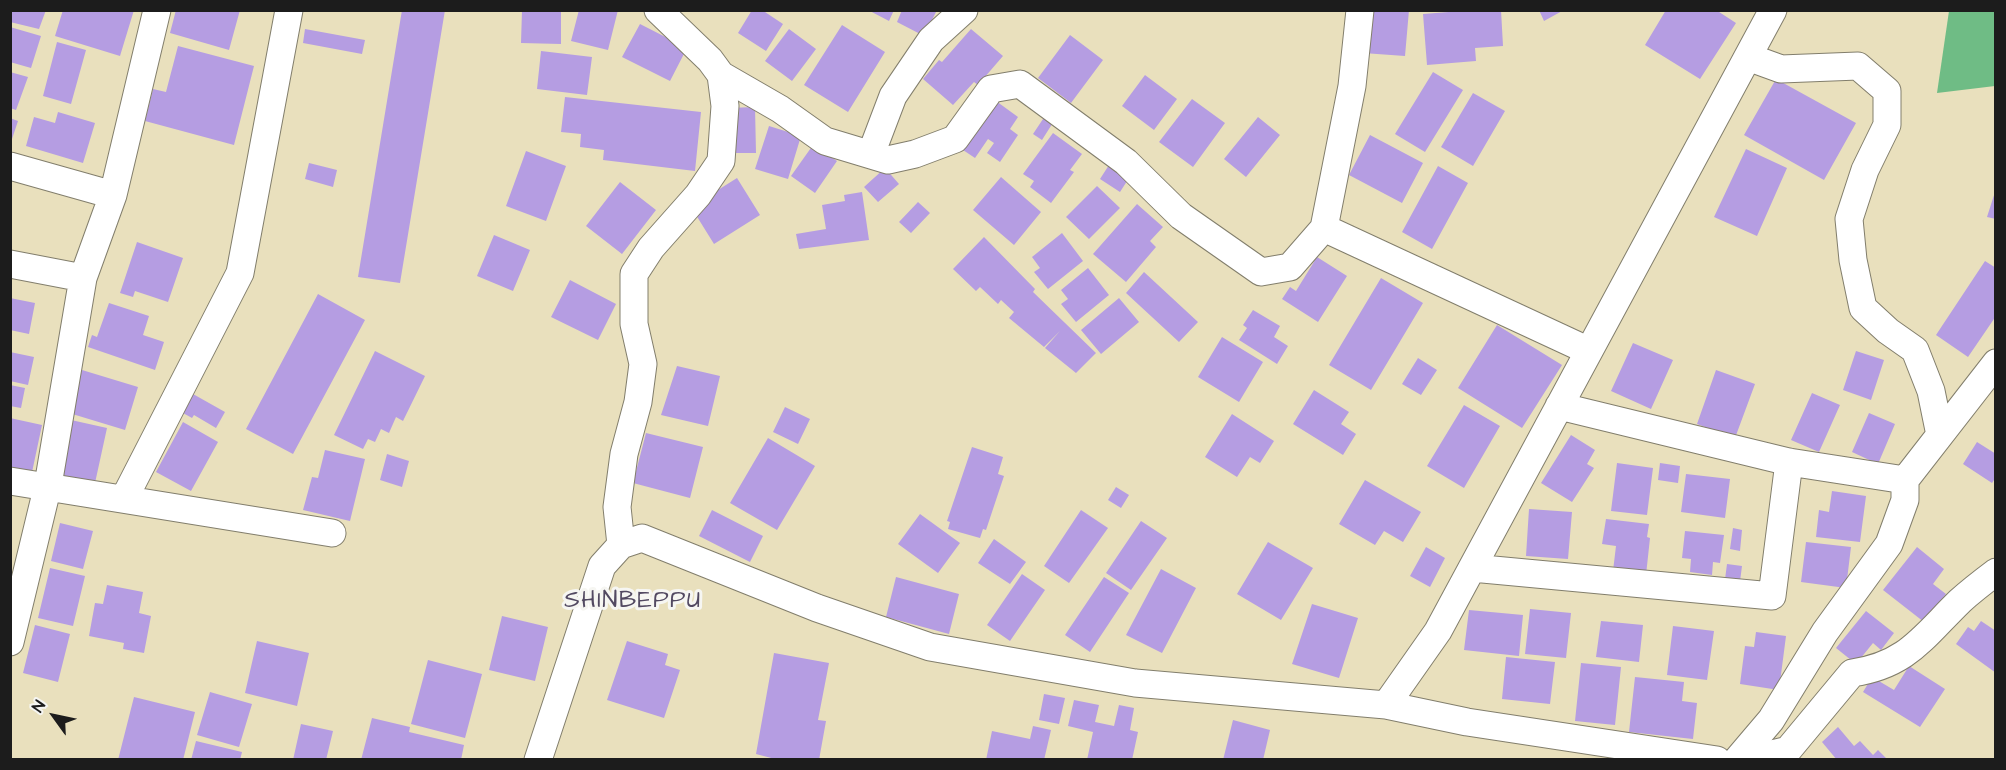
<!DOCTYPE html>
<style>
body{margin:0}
#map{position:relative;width:2006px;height:770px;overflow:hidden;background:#e9e0bd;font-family:"Architects Daughter",sans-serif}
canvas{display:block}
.frame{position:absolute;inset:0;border:12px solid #1c1c1c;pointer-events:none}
.north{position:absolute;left:24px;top:686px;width:60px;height:60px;-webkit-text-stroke:4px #f6f6f2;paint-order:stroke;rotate:303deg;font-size:16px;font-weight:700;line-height:24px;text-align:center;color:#1c1c1c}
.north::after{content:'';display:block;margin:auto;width:21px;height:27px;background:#1c1c1c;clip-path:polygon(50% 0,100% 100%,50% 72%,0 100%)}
</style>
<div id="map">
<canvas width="2006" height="770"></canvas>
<div class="frame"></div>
<div class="north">N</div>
</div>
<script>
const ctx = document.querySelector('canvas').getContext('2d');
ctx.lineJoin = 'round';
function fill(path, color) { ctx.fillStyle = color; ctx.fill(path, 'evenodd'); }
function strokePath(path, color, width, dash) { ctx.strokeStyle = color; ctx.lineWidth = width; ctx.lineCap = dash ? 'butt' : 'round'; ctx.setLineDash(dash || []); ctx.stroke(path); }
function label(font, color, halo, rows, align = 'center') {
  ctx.font = font + ' "Architects Daughter",sans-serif'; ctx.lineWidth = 6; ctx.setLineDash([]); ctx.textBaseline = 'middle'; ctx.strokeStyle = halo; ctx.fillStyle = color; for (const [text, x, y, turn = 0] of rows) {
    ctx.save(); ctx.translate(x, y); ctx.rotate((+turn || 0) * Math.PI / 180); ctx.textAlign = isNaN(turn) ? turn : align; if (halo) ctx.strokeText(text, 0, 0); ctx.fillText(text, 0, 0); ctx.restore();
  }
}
const forest = new Path2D(`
 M1949,11H1995V86L1937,93Z`);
const building = new Path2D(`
 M10,10H46L39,29L10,22Z
 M63,10H134L120,56L55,36Z
 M176,10H240L229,50L170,33Z
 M402,10H445L400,283L358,277Z
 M522,10H561V44L521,43Z
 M579,10H618L608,50L571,41Z
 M752,10H762L783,24L766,51L738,33Z
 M868,10H894L889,21Z
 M902,10H937L924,36L897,22Z
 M1366,10H1409L1405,56L1363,53Z
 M1474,10H1501L1503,46L1475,48L1476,61L1427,65L1423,14Z
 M1539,10H1564L1544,21Z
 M1666,10H1716L1736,23L1700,79L1645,45Z
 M640,24L687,48L670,81L622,57Z
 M842,25L885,52L848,112L804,85Z
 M10,27L41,36L31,68L10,62Z
 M305,29L365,40L362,54L303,43Z
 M789,29L816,49L792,81L765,61Z
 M971,29L1003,56L978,85L974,82L953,105L923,79L939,60L942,62Z
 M1070,35L1103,60L1071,103L1038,78Z
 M57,42L86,50L71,104L43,96Z
 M178,46L254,66L234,145L145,121L153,89L166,92Z
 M541,51L592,57L587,95L537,89Z
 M10,72L28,77L16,110L10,108Z
 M1433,72L1463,90L1425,152L1395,134Z
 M1145,75L1177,99L1154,130L1122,106Z
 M1776,79L1856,123L1824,180L1744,135Z
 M1473,93L1505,111L1473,166L1441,147Z
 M565,97L701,112L695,171L603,160L604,150L580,147L581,134L561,132Z
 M1192,99L1225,123L1193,167L1159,142Z
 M996,101L1018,117L1010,129L1018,135L1000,162L987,153L994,143L988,139L975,158L963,150Z
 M755,107L756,153H729V108Z
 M58,112L95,123L83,163L26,146L34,117L55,123Z
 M1045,116L1054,121L1042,140L1033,134Z
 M1258,117L1280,135L1246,177L1224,159Z
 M10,118L18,121L11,142H10Z
 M769,126L801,136L788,179L755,169Z
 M1053,133L1082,154L1070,170L1074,172L1051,203L1030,187L1034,181L1023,174Z
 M1370,135L1423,163L1402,203L1349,175Z
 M813,145L837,161L815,193L791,176Z
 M1746,149L1787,168L1757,236L1714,217Z
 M526,151L566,166L546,221L506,206Z
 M309,163L337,170L333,187L305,179Z
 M1109,165L1129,178L1120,192L1100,179Z
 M1438,166L1468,183L1432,249L1402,232Z
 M885,168L899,184L878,202L864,187Z
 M1001,177L1041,212L1014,245L973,210Z
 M737,178L760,215L714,244L691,207Z
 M620,182L656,210L622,254L586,226Z
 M1097,186L1120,208L1089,239L1066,217Z
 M862,192L869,240L799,249L796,234L826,229L822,205L845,201L844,195Z
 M1995,192H1996V219L1987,217Z
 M918,202L930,213L911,233L899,222Z
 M1137,204L1163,227L1150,241L1156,247L1126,282L1093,254Z
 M1062,233L1083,261L1048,289L1034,272L1040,268L1032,257Z
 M494,235L530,250L513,291L477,276Z
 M984,237L1035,289L1033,292L1096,353L1076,373L1045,348L1060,331L1044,347L1009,318L1014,312L1001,300L998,304L980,287L976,291L953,269Z
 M137,242L183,258L168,302L135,291L133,297L120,293Z
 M1317,257L1347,276L1318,322L1282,299L1290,287L1296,291Z
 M1985,261L1996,268V316L1968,357L1936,335Z
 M1088,268L1109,295L1076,322L1061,304L1068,299L1061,290Z
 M1144,272L1198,322L1179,342L1126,293Z
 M1381,278L1423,303L1371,390L1329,365Z
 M570,280L616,304L598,340L551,317Z
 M318,294L365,320L293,454L246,429Z
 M10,298L35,303L29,334L10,330Z
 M1119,298L1139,322L1101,354L1081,330Z
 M109,303L149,316L143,335L164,342L155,370L88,347L92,335L97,337Z
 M1253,310L1280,326L1274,337L1288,346L1277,364L1239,340L1247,328L1243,325Z
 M1497,325L1562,365L1522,428L1458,388Z
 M1222,337L1263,362L1239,402L1198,377Z
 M1633,343L1673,360L1651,409L1611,391Z
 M375,351L425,376L403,421L396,417L389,433L381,429L375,442L368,439L363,449L334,435Z
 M1856,351L1884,360L1871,400L1843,390Z
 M10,352L34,357L28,385L10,381Z
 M1418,358L1437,370L1421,395L1402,384Z
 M677,366L720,376L708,426L661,415Z
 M82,370L138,387L125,430L69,413Z
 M1716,370L1755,384L1735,438L1697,424Z
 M10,385L25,388L21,408L10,406Z
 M1314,390L1349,412L1341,424L1356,434L1343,455L1293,424Z
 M1812,393L1840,405L1819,452L1791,440Z
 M193,394L225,412L216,428L194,415L192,418L183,413Z
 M1464,405L1500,426L1464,488L1427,466Z
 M785,407L810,419L798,444L773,432Z
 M1869,413L1895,424L1878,464L1852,452Z
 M1232,414L1274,441L1260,463L1250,457L1237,477L1205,457Z
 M10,418L42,425L31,477L10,473Z
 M71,420L107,428L95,483L59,475Z
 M183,422L218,442L191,491L156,472Z
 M646,433L703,447L690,498L633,483Z
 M1571,435L1595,450L1587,464L1594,468L1572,502L1541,483Z
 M768,438L815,466L777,530L730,503Z
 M1977,442L1996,454V477L1992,483L1963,464Z
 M972,447L1003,457L998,474L1004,476L986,530L983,529L980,538L948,529L950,522L947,521Z
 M325,450L365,459L350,521L303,510L312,477L318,478Z
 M387,454L409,461L402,487L380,480Z
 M1617,463L1653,468L1647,515L1611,511Z
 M1660,463L1680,466L1678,483L1658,480Z
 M1686,474L1730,479L1725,518L1681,512Z
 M1365,480L1421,512L1403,542L1384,531L1375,545L1339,524Z
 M1116,487L1129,495L1121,508L1108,500Z
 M1832,491L1866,496L1860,542L1816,537L1819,510L1829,512Z
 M1529,509L1572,512L1568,559L1526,556Z
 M712,510L763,536L750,562L699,536Z
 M1081,510L1108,528L1069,583L1044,566Z
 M920,514L960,543L938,573L898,544Z
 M1606,519L1649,524L1647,537L1650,538L1646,575L1613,571L1616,546L1602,544Z
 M1141,521L1167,538L1131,590L1106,573Z
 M60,523L93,531L83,569L51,561Z
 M1733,528L1742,530L1740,551L1730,549Z
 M1685,531L1724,535L1720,563L1713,562L1712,575L1690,572L1691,559L1682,558Z
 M994,539L1026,562L1010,584L978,563Z
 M1268,542L1313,568L1281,620L1237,594Z
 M1806,542L1851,547L1846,588L1801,582Z
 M1426,547L1445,558L1430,587L1410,576Z
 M1917,547L1944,569L1933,584L1946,594L1924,622L1883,590Z
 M1727,564L1742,566L1739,589L1724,587Z
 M50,568L85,576L73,626L38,618Z
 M1161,569L1196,588L1162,653L1126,635Z
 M1022,574L1045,590L1010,641L987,625Z
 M896,577L959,594L949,634L886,617Z
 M1104,577L1129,593L1090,652L1065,635Z
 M107,585L143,592L139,613L151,616L144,653L123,649L124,643L89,636L95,603L103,604Z
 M1312,604L1358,618L1339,678L1292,664Z
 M1530,609L1571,613L1566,658L1525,654Z
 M1469,610L1523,615L1519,656L1464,650Z
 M1866,611L1894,633L1881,650L1873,643L1856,664L1836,648Z
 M502,616L548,627L535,681L489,670Z
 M1601,621L1643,625L1639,662L1596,657Z
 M1981,621L1996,631V673L1956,644L1968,627L1974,631Z
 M35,625L70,634L58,682L23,673Z
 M1673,626L1714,631L1707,680L1667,675Z
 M1756,632L1786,636L1779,690L1740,684L1745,646L1754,647Z
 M257,641L309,653L297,706L245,693Z
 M627,641L668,654L665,665L680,670L664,718L607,700Z
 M774,653L829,663L818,720L826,721L819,760H779L756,754Z
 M1506,657L1555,662L1550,704L1502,699Z
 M428,660L482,674L465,738L411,724Z
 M1581,663L1621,667L1615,725L1575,721Z
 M1909,666L1945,689L1920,727L1863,692L1872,677L1894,690Z
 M1635,677L1684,682L1682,701L1697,703L1693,739L1629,732Z
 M210,692L252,704L239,747L197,735Z
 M1044,694L1065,698L1059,724L1039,720Z
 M134,697L195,712L183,760H118Z
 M1074,700L1099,705L1095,722L1114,726L1119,705L1134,708L1130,730L1138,732L1132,760H1087L1093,732L1068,726Z
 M372,718L410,727L409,732L464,745L461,760H361Z
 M1233,720L1270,730L1263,760H1223Z
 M301,724L333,731L326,760H293Z
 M1033,726L1051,730L1044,760H986L992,731L1030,739Z
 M1838,727L1854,746L1860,741L1873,755L1878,750L1888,760H1837L1822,742Z
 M196,741L242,752L240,760H191Z`);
const minor = new Path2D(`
 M1748,57L1781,69L1858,66L1887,91V125L1865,170L1849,219L1853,260L1863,308L1888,331L1915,350L1931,391L1940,435
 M721,75L780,109L825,141L888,160L915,154L955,139L991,89L1020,84L1126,162L1181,216L1261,272L1290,267L1324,228L1589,351
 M871,154L893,96L931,40L964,10
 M10,166L113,195
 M1324,228L1352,86L1360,10
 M10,264L83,278
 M1559,406L1789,462L1905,480
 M10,481L332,533
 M125,497L240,273L289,10
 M621,545L617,507L624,454L638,402L643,364L634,324V274L651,248L698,195L721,161L725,106L721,75L710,60L658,10
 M1472,568L1772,596L1789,462
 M10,642L48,485L83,278L113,195L157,10
 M1386,705L1438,631L1773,10
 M538,760L602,566L621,545L642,538L817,608L930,647L1135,683L1386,705L1467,722L1717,760
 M1737,760L1771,720L1825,632L1889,544L1905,500V480L1996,363
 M1747,760L1788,750L1852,673C1907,665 1923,637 1960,601C1971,591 1984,581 1996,572`);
const quarterNames = [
 ["SHINBEPPU",633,602]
];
fill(forest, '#6fbc85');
fill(building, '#b59de2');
strokePath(minor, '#827e6c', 29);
strokePath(minor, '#fff', 27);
ctx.letterSpacing = '1.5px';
label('24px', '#524961', '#f6f6f2', quarterNames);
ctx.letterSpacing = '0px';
</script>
